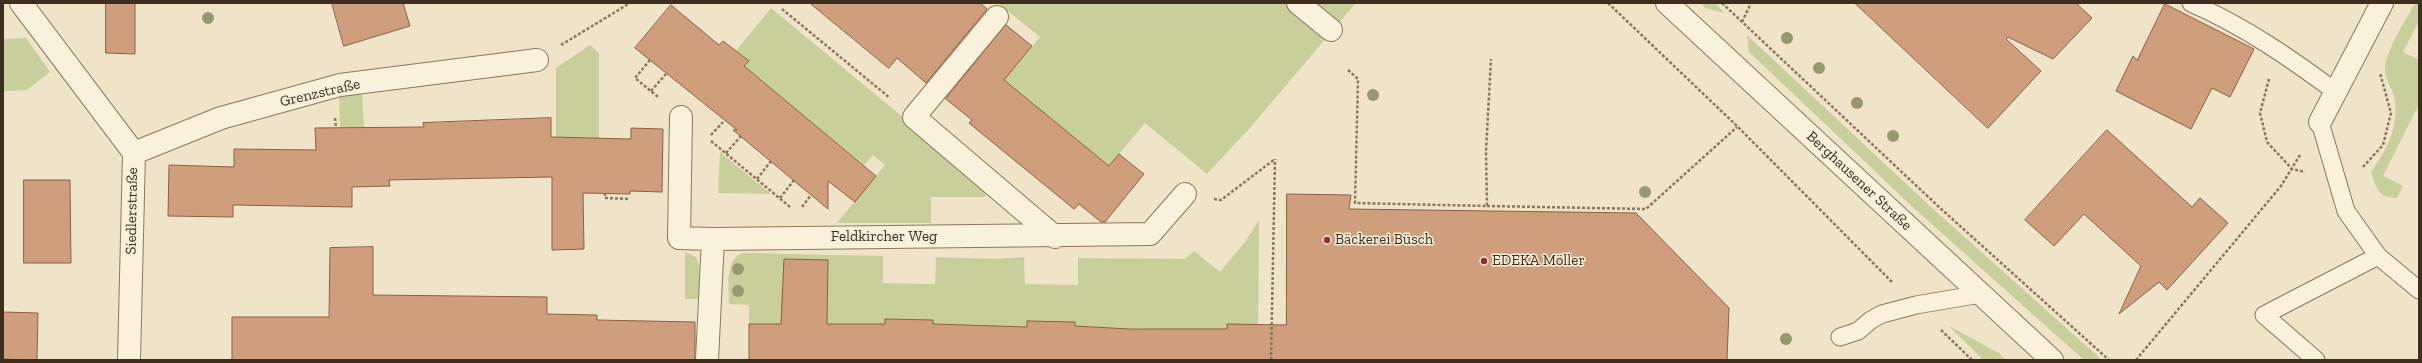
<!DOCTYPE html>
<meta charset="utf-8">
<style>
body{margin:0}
#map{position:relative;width:2422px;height:363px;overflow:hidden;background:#f0e4c8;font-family:"Zilla Slab",serif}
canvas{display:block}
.frame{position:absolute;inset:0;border:4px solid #3d2e20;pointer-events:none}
</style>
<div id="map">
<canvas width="2422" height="363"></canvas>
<div class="frame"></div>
</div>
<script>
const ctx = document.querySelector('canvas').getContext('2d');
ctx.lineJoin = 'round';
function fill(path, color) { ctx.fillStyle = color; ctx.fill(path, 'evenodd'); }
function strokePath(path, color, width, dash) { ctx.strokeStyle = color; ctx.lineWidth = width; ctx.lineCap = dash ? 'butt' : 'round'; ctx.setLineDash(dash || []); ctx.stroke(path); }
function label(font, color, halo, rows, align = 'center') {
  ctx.font = font + ' "Zilla Slab",serif'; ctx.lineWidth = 3; ctx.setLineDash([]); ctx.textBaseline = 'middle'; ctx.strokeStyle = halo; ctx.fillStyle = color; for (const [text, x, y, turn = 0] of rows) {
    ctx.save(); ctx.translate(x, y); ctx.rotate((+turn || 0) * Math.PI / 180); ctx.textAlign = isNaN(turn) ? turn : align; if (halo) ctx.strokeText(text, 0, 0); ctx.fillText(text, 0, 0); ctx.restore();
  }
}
const green = new Path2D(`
 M998,3H1356L1248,130L1207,174L1145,123L1109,166L1004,80L1040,37Z
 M1701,3H1715L1724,13L1705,8Z
 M2415,3H2419V21L2403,52L2419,60V104L2383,176L2403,186L2397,198C2378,198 2377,189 2371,172C2387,149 2400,126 2394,96C2392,88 2385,79 2385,70C2384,53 2407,18 2415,3Z
 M771,8L986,186L985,197H931V223H837L885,165L873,155L864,165L744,66L748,61L736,51Z
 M1747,35L1931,207L2102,360H2084L1917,211L1749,52Z
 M26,38L50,72L27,90L4,91L3,39Z
 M590,45L599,53V138L556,159V68Z
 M362,93L364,127H340L339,97Z
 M720,152L771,194L718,193Z
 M1259,220L1258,340L1210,330L1075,327V322L1027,321V327L933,325V320L885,319V324H749V305L729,304C729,287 724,260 743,253L883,256V283L935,284L936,257L996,259L1024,257L1025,284L1078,285V258L1185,259L1194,251L1220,272L1245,242Z
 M685,252L696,257L699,265V299H685Z
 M1949,326L1999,353L2006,360H1983Z`);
const building = new Path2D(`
 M106,3H135V54L106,53Z
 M332,3H403L410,26L344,46Z
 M810,3H980L987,9L926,83L897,58L889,68Z
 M1855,3H2076L2092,18L2053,59L2008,37L2006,39L2041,71L1988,128Z
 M2165,4L2254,49L2230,97L2212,88L2191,129L2116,91L2133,56L2137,60Z
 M671,5L719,45L723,41L749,61L744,66L876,176L855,202L828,181V209L733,130H737L635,48Z
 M1006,25L1032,46L1004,80L1109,166L1119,154L1144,174L1105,222H1101L1079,204L1074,209L969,123L972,120L946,99Z
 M551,118V137L631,139V128L663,129L662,192L630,191V194L583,193L584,249L552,250V177L389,180L390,186L352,187V207L233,205V217L168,216L169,165L234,167V149L316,150L315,128L424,127L423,123Z
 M2107,130L2192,207L2200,198L2228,223L2167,290L2159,282L2119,314L2141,266L2084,214L2054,246L2025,220Z
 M24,180H70L71,263H24Z
 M1287,194L1351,195L1349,209L1636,213L1729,308L1727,360H749V324H781L784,259L828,260L827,324H885V319L933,320V324L995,326L1027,327V321L1075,322V326L1130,329H1227V324L1286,325Z
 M373,247V295L547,297V314L597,315V320L695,322V360H232V317H329L330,248Z
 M3,312L38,313L37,360L3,359Z`);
const path = new Path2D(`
 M1608,3L1737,126L1893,283
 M1722,3L1939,207L2109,360
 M782,9L890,98
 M1742,22L1751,3
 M561,45L630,3
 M650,60L635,78L658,97
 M1348,70L1358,79L1355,203L1487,206L1486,151L1491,59
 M2269,79L2260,113L2267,142L2292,169L2305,172
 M651,91L666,74
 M335,118L336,127
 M711,135L723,122
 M711,141L790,207
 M726,153L741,136
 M2363,167L2383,145L2391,113L2380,73
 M757,179L771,161
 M605,193V198L630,199
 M780,198L794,180
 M1214,199L1221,200L1275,159
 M1487,206L1646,209L1737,127
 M802,207L811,195
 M1941,330L1972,360
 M1271,360L1275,159
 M2136,360L2281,186L2300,155`);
const service = new Path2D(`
 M2191,3C2244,26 2290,58 2336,92
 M2320,122L2346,211L2378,256L2419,290
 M1840,337L1858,331L1871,320L1882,314L1916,305L1981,294
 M2316,360L2264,315L2378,256`);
const minor = new Path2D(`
 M21,3L134,153L129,360
 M1298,3L1331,30
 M997,17L914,117L1055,237
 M681,117L679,238L713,239
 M2320,122L2382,3
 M134,153L221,118L340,85L537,60
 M707,360L713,239L1150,234L1185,194`);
const tertiary = new Path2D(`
 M1667,3L2052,360`);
const trees = [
 [208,18],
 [1787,38],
 [1819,68],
 [1373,95],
 [1857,103],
 [1893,136],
 [1645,192],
 [738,269],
 [738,291],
 [1786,339]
];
const markers = [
 [1327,240,4,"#9e2a2b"],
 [1484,261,4,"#9e2a2b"]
];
const streetNames = [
 ["Grenzstraße",320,93,-13],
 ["Berghausener Straße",1859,181,43],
 ["Siedlerstraße",132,211,-89],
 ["Feldkircher Weg",884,237]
];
const poiNames = [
 ["Bäckerei Büsch",1335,240],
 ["EDEKA Möller",1492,261]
];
fill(green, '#c9cf9b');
fill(building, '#cf9f7d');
strokePath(building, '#8d5f41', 1);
strokePath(service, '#8d765c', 19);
strokePath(minor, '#8d765c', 24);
strokePath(tertiary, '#8d765c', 24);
strokePath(path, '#8d765c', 2.5, [3, 2]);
strokePath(service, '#faf1dc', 17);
strokePath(minor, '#faf1dc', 22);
strokePath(tertiary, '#faf1dc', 22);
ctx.fillStyle = '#96986f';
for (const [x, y] of trees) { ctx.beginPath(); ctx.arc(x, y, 6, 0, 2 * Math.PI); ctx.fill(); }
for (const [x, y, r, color] of markers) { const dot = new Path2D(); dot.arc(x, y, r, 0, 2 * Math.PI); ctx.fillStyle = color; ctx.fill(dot); strokePath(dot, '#f7eed8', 1.5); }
label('15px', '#3d2e20', '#f7eed8', streetNames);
label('15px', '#3d2e20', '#f7eed8', poiNames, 'left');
</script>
